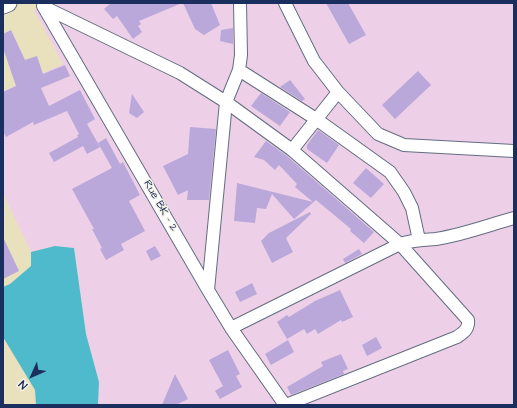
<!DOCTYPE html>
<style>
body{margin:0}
#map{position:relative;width:517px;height:408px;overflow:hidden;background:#e9e1be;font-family:"Architects Daughter",sans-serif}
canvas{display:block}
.frame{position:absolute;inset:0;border:4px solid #1b2f5e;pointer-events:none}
.north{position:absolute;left:12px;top:356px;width:40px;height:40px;-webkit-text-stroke:3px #f7f3e8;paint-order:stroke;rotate:225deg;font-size:11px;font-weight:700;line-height:16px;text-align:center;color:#1b2f5e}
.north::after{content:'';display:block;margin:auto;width:14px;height:18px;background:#1b2f5e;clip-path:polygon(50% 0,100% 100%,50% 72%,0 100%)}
</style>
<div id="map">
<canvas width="517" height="408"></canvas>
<div class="frame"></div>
<div class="north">N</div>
</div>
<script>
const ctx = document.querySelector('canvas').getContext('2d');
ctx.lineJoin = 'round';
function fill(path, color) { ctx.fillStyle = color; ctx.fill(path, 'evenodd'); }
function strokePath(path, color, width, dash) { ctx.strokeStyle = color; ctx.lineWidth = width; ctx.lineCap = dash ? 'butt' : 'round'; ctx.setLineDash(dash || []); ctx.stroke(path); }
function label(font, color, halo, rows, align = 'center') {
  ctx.font = font + ' "Architects Daughter",sans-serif'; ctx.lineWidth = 3; ctx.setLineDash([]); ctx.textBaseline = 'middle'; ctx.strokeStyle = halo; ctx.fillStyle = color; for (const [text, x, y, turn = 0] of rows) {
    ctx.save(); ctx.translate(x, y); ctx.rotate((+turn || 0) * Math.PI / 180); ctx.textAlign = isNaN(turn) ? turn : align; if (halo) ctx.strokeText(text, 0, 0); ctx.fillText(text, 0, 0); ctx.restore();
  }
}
const built = new Path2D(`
 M52,3H514V405H98L99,382L86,334L74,248L55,246L31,252L3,193V91L63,64L34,10Z`);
const water = new Path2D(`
 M55,246L74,248L86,334L99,382L98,405H36L35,390L3,337V287L10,284L31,266V252Z`);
const building = new Path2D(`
 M111,3H182L139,21L141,24L138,26L142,32L133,39L117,16L113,19L104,9Z
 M183,3H211L220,25L204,35L195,29Z
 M326,3H348L366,35L349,44Z
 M233,28V44L220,41L221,30Z
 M11,30L25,60L37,56L43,74L65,65L70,76L41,88L49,106L80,90L95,119L87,124L100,147L87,154L83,146L54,162L49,153L78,137L77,135L79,134L67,111L34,125L33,122L6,137L3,131V92L16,86L3,48V34Z
 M418,71L431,85L395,119L382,105Z
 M290,80L305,99L302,101L280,87Z
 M261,93L290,112L280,126L251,106Z
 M132,94L144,112L137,118L129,113Z
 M190,127L216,129L209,200H187L188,190L178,195L163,166L188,154Z
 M318,130L339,145L327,163L307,149V145Z
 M106,138L120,164L123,162L140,195L129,201L145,231L121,244L124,250L106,260L100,249L102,248L92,229H94L72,189L112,168L98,143Z
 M266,141L287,156L374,232L364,243L350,231L351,229L316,200L294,219L272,194L266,209L257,208L255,223L234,221L237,183L313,202L295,187L297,184L279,165L275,170L264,160L254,157Z
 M366,168L384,184L371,198L353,183Z
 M310,212L311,214L286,238L293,252L272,263L261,241L269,233Z
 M3,237L19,271L3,279Z
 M155,246L161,256L151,261L146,251Z
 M359,249L362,254L345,263L343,259Z
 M252,283L257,294L240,302L235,292Z
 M340,290L353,317L342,322L341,320L318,334L315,329L307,334L304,329L287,339L277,322L287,315L289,317L315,301Z
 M376,337L382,348L367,356L362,345Z
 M288,340L294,352L271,365L265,354Z
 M228,350L240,374L236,376L242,387L220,399L215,391L223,386L209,360Z
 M341,354L348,369L343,371L344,374L291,395L287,387L323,366L321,362Z
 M175,374L188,399L176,405H162Z`);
const minor = new Path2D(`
 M285,3L314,61L338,92L378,134L404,145L514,151
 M43,6L208,290L231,328L285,405
 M44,7L180,73L226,102L292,150L400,244L468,320C469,329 464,332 457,337L286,405
 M239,70L316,119L390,172L404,192L412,208L419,240
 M292,150L338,92
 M208,290L226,102L239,70L241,55L240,3
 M231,328L400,244C412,240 423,240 436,239C462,235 489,225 514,218`);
const secondary = new Path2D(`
 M3,5L8,3`);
const streetNames = [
 ["Rue BK - 2",160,206,60]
];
fill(built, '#edd0e8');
fill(water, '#4fbacb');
fill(building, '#b9a8d9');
strokePath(minor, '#636d80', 14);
strokePath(secondary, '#636d80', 19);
strokePath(minor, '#fff', 12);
strokePath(secondary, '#fff', 17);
label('11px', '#1b2f5e', '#f7f3e8', streetNames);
</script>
